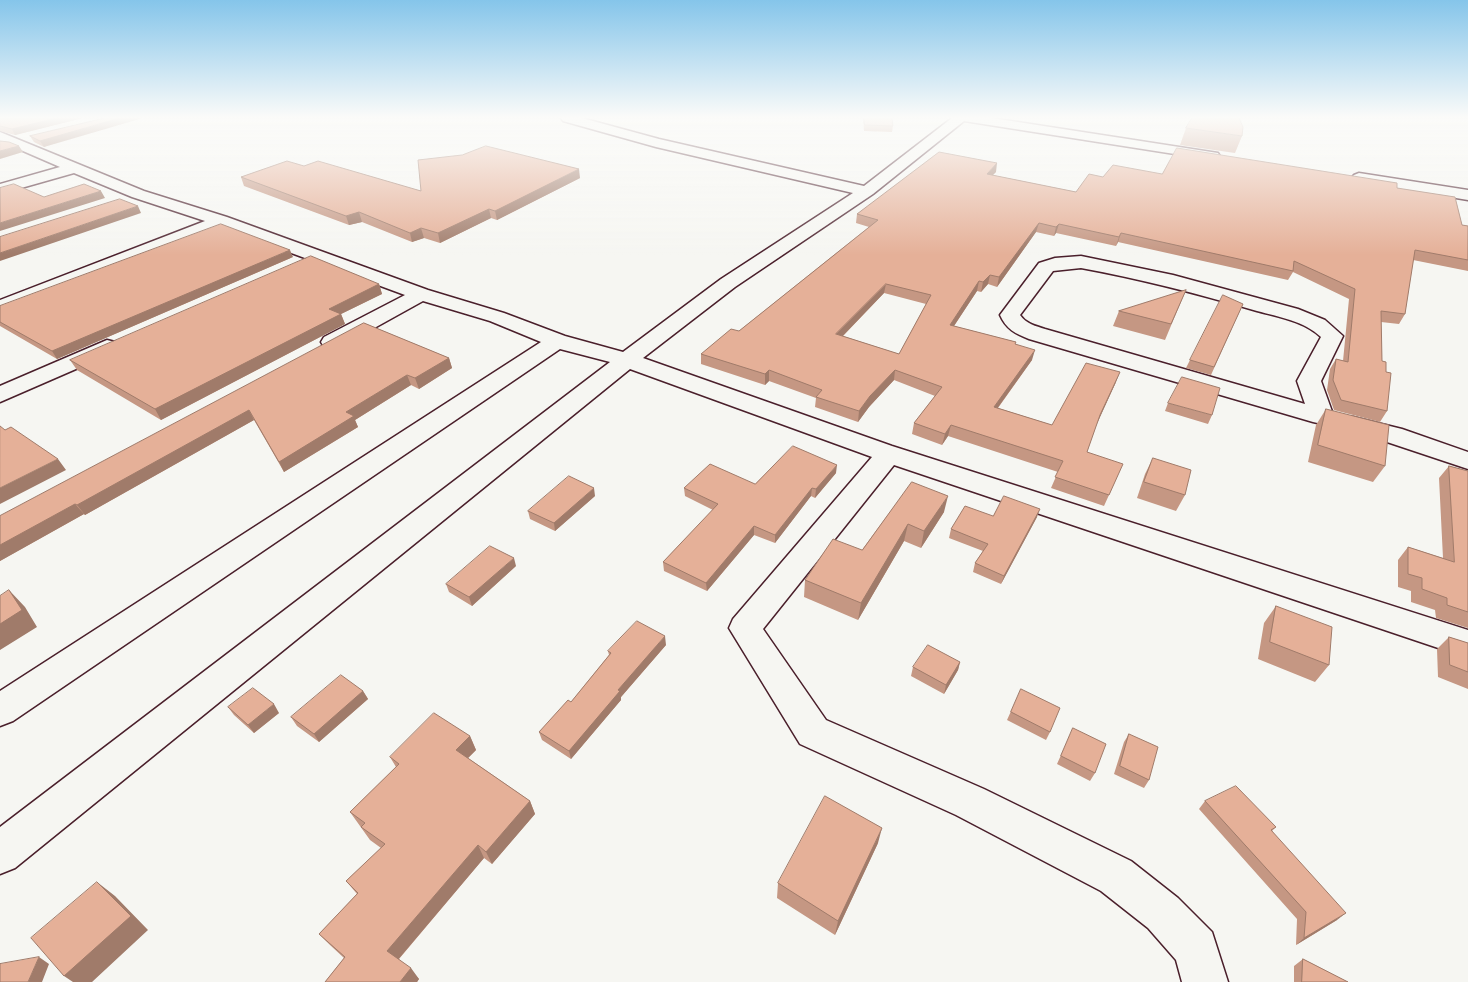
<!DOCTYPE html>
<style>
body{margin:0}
canvas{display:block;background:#f6f6f2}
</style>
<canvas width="1468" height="982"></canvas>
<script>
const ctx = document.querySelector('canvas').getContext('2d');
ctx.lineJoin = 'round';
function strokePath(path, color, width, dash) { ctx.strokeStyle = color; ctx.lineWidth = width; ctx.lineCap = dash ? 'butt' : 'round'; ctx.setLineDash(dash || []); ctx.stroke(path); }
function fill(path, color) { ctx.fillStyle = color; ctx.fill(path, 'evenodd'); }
const minor = new Path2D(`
 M561,118H582L659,139L864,186L952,118H992L1218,153L1220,156L1218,159L1213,160L964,121L873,194L735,287L643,358L892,446L1468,630V658L894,465L763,629L826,720L984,789L1131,861L1178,898L1212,932L1228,982H1182L1176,960L1148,928L1101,891L956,815L800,744L729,628L733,619L872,457L630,369L15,868L0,874V827L610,362L560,349L13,721L0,726V691L541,342L490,321L423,301L340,347L332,349L324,347L321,342L324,337L405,295L221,227L0,313V300L205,221L132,197L74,173L0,194V184L60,167L0,141V132L144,191L227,217L428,290L504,313L565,336L623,352L721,279L853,193L656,147L563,121Z
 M1359,173L1468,190V200L1354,181L1351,178L1354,175Z
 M1081,256L1173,275L1298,309L1325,320L1343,336L1321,381L1334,417L1331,422L1322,424L1313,422L1029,339C1016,334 1006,329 1000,315L1039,263L1055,258ZM1081,268C1141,279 1199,294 1257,311C1279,317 1304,321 1321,337L1297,381L1305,404L1045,329C1036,326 1026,324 1020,315L1053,271Z
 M107,340L115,342L118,347L115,352L0,402V386Z
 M1353,417L1402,429L1468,452V469L1384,441L1344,430L1341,425L1344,420Z`);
const wall = new Path2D(`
 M0,118H83L15,135L0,131Z
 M105,118L44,147L34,142L30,136Z
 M863,118H892L893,126L892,132L864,131Z
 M1186,128L1242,136L1235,153L1180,145Z
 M304,166L421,191L580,178L497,220L491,218L440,243L424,238L412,242L362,222L349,225L244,186L241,177Z
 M996,172L992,175L1076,192L1103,177L1162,174L1397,188L1462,225L1468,226V271L1413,260L1405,314L1399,324L1381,322L1382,361L1386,372L1387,411L1380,422L1334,410L1327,390L1330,369L1336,359L1343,361L1349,299L1293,272L1288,280L1118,242L1116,246L1056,233L1054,236L1036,232L997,287L988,284L981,292L977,291L954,326L1016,342L1015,344L1032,360L998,408L1052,425L1116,382L1097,423L1087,452L1118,475L1104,506L1051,488L1058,472L948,436L942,445L912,434L914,423L935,396L894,380L869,407L858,422L815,407L816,398L769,381L765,385L701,364V354L739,331L869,227L856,223L857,214ZM884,293L926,304L899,354L843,336Z
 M293,257L57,359L0,326V306Z
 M379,284L382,294L341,314L345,324L161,420L77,370L70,360Z
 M1186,290L1165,340L1113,326L1119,311Z
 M1243,304L1211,375L1186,368L1190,360Z
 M364,323L449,358L452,368L419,389L411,385L355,420L358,427L284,472L254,420L85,515L84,514L0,561V516Z
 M1168,403L1212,415L1208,424L1165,411Z
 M1326,409L1385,466L1373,482L1308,462L1316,425Z
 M1153,458L1185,495L1176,511L1137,498L1145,474Z
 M1449,466L1468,471V628L1436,618L1435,610L1411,602V591L1398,587V560L1408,547L1443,558L1439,478Z
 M836,473L815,498L811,496L775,543L754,535L707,591L664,571L663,562L713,510L685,496L684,488L755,484Z
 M912,482L944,512L921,548L904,541L858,620L804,597L805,580L862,550Z
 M595,496L555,531L530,519L528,511Z
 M993,516L1037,517L1001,584L973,572L975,563L983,551L949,538L951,529Z
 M516,566L472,606L449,592L446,584Z
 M1276,606L1329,665L1315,682L1258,659L1264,623Z
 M1449,637L1468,643V689L1438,677L1437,649Z
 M666,645L621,697V700L571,759L542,740L539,732L571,702L609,655L608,651Z
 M960,662L958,670L944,694L911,676L913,667Z
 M1021,689L1050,732L1046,740L1007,720Z
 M363,691L368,699L319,742L297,726L291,717Z
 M228,707L279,713L254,733L234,715Z
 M1073,728L1095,773L1090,781L1057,764Z
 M1129,734L1149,780L1144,788L1114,774L1124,742Z
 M470,736L476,750L468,758L530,801L535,814L492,864L484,858L399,959L419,979L417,982H325L344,958L330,945L319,934L357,894L346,881L381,848L370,840L350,812L396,767L390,757Z
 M1205,801L1276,827L1272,831L1337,920L1296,945L1297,919L1199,809Z
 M878,843L835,935L777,898L778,883Z
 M1303,959L1348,982H1294V966Z`);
const shadedWall = new Path2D(`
 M57,118H83L15,135L12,129Z
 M120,118H143L44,147L40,141Z
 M19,146L23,152L0,159V151Z
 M997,163L996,172L985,183L987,174Z
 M579,169L580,178L497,220L495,211Z
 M101,191L105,198L0,231V223Z
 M138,206L141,213L0,261V253Z
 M489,209L491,218L440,243L438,233Z
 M359,212L362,222L349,225L346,216Z
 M1039,223L1036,232L997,287L999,277Z
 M1059,224L1056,233L1054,236L1056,227Z
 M421,228L424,238L412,242L410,233Z
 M1121,233L1118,242L1116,246L1119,237Z
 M290,250L293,257L57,359L52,351Z
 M990,275L988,284L981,292L983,282Z
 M979,281L977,291L948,335L950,325Z
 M379,284L382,294L341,314L345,324L161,420L155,409L329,309Z
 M886,284L884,293L835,344L836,334Z
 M1035,350L1032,360L991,417L994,407Z
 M449,358L452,368L419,389L415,378Z
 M769,370V381L765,385V374Z
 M895,370L894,380L869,407L858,422L859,411L870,396Z
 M1120,372L1116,382L1096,426L1100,415Z
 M407,375L411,385L355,420L358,427L284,472L279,462L346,412Z
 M249,410L254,420L85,515L77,505Z
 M951,425L948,436L942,445L945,434Z
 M58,459L66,470L0,504V488Z
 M837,465L836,473L815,498L816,489Z
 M594,488L595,496L555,531L554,523Z
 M812,488L811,496L775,543V535Z
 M948,496L944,512L921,548L924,531Z
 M75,504L84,514L0,561V545Z
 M1040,509L1037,517L1001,584L1004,576Z
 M908,524L904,541L858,620L861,603Z
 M754,526V535L707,591L706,583Z
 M514,558L516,566L472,606L469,597Z
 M9,590L25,607L37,627L0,650V624Z
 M665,636L666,645L621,697V700L571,759L569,751L618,690Z
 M960,662L958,670L944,694L946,685Z
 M363,691L368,699L319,742L314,734Z
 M274,704L279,713L254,733L248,725Z
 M470,736L476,750L462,764L456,750Z
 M530,801L535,814L492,864L486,852Z
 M882,828L878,843L835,935L838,921Z
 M478,845L484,858L396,962L387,951Z
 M97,882L115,896L148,930L92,982H73L64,976Z
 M1346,913L1337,920L1296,945L1304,938Z
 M39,957L49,964L42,982H28Z
 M411,968L419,979L417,982H400Z`);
const building = new Path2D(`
 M0,118H57L12,129L0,126Z
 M105,118H120L40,141L30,136Z
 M864,118H892L893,126L865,125Z
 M1192,118H1239L1243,127L1242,136L1186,128Z
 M0,141L9,142L19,146L0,151Z
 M486,146L579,169L495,211L489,209L438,233L421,228L410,233L359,212L346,216L241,177L287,161L304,166L318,161L421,191L418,160L462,155Z
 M1177,148L1397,183V188L1455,197L1462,225L1468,226V260L1415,250L1405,314L1381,311L1382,361L1386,362V372L1391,373L1387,411L1341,400L1333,380L1336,359L1348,362L1355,289L1294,261L1293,271L1121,233L1119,237L1059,224L1056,227L1039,223L999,277L990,275L983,282L979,281L950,325L1016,342L1015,344L1035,350L994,407L1052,425L1086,363L1120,372L1100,415L1087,452L1123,464L1109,495L1055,477L1063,461L951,425L945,434L914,423L942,387L895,370L870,396L859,411L816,397L822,390L769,370L765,374L701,354L731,329L739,331L878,220L857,214L939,152L997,163L987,174L1076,192L1089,174L1103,177L1113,165L1162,174ZM886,284L931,295L899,354L836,334Z
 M14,184L44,197L84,184L101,191L0,223V188Z
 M120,199L138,206L0,253V237Z
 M221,224L290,250L52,351L0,322V306Z
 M311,256L379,284L329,309L341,314L155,409L70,360Z
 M1186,290L1171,324L1119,311Z
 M1223,295L1243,304L1214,367L1190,360Z
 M364,323L449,358L415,378L407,375L346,412L354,416L279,462L249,410L77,505L75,504L0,545V516Z
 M1182,377L1220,388L1212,415L1168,403Z
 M1326,409L1389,425L1385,466L1318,445Z
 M0,426L5,430L11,427L58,459L0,488Z
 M793,446L837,465L816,489L812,488L775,535L754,526L706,583L663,562L718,504L684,488L710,464L755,484Z
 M1153,458L1191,470L1185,495L1144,482Z
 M1449,466L1468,471V612L1447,605V598L1422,589V578L1408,574V547L1454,562Z
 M569,476L594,488L554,523L528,511Z
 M912,482L948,496L924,531L908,524L861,603L805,580L833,539L862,550Z
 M1004,496L1040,509L1004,576L975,563L988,544L951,529L965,506L993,516Z
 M490,546L514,558L469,597L446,584Z
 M9,590L22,610L0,624V596Z
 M1276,606L1332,627L1329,665L1270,642Z
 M637,621L665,636L618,690L620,691L569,751L539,732L568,700L571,702L611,653L608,651Z
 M1449,637L1468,643V672L1450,665Z
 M928,645L960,662L946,685L913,667Z
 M341,675L363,691L314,734L291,717Z
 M253,688L274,704L248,725L228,707Z
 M1021,689L1060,708L1050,732L1011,712Z
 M434,713L470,736L456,750L530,801L486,852L478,845L387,951L411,968L400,982H325L345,957L319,934L358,893L346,881L385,844L361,827L365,823L350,812L399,764L390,757Z
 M1073,728L1106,744L1095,773L1061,756Z
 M1129,734L1158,747L1149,780L1120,766Z
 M1236,786L1276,827L1271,830L1346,913L1304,938L1306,912L1205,801Z
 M825,796L882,828L838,921L778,883Z
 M97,882L131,916L64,976L31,938Z
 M39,957L28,982H0V964Z
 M1303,959L1348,982H1302Z`);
strokePath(minor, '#4a1f2b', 3);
fill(minor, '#f6f6f2');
fill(wall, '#c59783');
fill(shadedWall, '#a07b6a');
fill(building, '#e5b098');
strokePath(building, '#a07b6a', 1);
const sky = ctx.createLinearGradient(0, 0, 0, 255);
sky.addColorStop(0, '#85c5ea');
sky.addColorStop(0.46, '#fbfbf9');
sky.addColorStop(1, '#fbfbf900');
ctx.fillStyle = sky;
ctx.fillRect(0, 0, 1468, 255);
</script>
